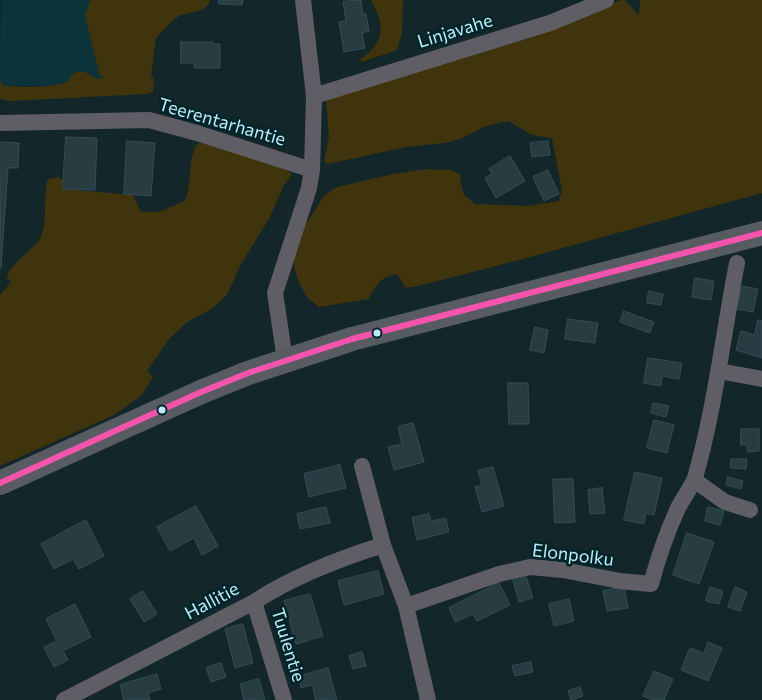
<!DOCTYPE html>
<style>
body{margin:0}
canvas{display:block;background:#132629}
</style>
<canvas width="762" height="700"></canvas>
<script>
const ctx = document.querySelector('canvas').getContext('2d');
ctx.lineJoin = 'round';
function fill(path, color) { ctx.fillStyle = color; ctx.fill(path, 'evenodd'); }
function strokePath(path, color, width, dash) { ctx.strokeStyle = color; ctx.lineWidth = width; ctx.lineCap = dash ? 'butt' : 'round'; ctx.setLineDash(dash || []); ctx.stroke(path); }
function label(font, color, halo, rows, align = 'center') {
  ctx.font = font + ' Commissioner,sans-serif'; ctx.lineWidth = 5; ctx.setLineDash([]); ctx.textBaseline = 'middle'; ctx.strokeStyle = halo; ctx.fillStyle = color; for (const [text, x, y, turn = 0] of rows) {
    ctx.save(); ctx.translate(x, y); ctx.rotate((+turn || 0) * Math.PI / 180); ctx.textAlign = isNaN(turn) ? turn : align; if (halo) ctx.strokeText(text, 0, 0); ctx.fillText(text, 0, 0); ctx.restore();
  }
}
const built = new Path2D(`
 M1,0H90L85,16L99,74L103,78L96,79L89,73L75,72L69,80L61,84L37,86H4L0,81Z`);
const green = new Path2D(`
 M90,0H210L209,4L202,10L181,15L173,20L156,38L151,76L154,79L153,92L147,94L10,101L0,99V81L4,86C21,87 56,89 69,80C75,66 88,72 96,79L103,78L99,74L85,16Z
 M371,0H403L402,33L397,50L362,62L360,60C374,50 385,36 379,19C378,12 373,6 371,0Z
 M622,0H625L639,16L640,0H762V193L523,259L418,286L406,288L397,274C381,277 376,284 369,299L319,307L309,299L305,294L297,277L293,262L304,227L324,196L337,187L393,174L427,169L452,170L461,175L460,180L464,195L475,204L527,206L559,201L562,190L552,138L532,135L508,121L485,126L463,138L445,143L406,147L328,164L324,162L329,137L326,100L500,45Z
 M207,141L279,167L290,172L291,176L284,185L270,217L240,266L227,295L212,309L187,322L169,339L147,371L153,377L142,395L114,415L0,466V295L11,282L6,278C10,268 18,261 25,254C30,249 36,246 39,240C49,225 42,197 48,179L58,177L63,180V189L133,195L141,212H159L185,201C192,186 188,150 199,143C200,142 206,141 207,141Z`);
const building = new Path2D(`
 M219,0H243L242,5L219,4Z
 M352,0H361L363,14H366L369,31L362,33L365,48L344,52L339,22L346,21L343,2Z
 M181,42H213V44H220V68H194V63H181Z
 M66,137L97,138L95,190L63,189Z
 M127,141L155,143L151,196L124,194Z
 M548,141L550,155L532,157L530,143Z
 M0,142L19,143L18,168H8L1,268Z
 M510,156L525,181L496,198L485,178L492,174L489,169Z
 M548,170L559,194L544,201L533,177Z
 M695,278L714,281L711,300L692,297Z
 M742,286L758,289L753,312L737,309Z
 M649,291L663,294L661,305L647,303Z
 M624,311L654,322L650,333L620,322Z
 M568,319L598,323L595,343L565,339Z
 M758,320L762,321V358L736,350L741,331L754,335Z
 M535,327L548,330L544,353L530,350Z
 M648,358L682,363L679,379L662,376L661,386L644,383Z
 M508,383H528L529,424H509Z
 M653,403L669,406L666,417L651,413Z
 M654,420L674,425L667,453L647,448Z
 M413,423L424,462L394,470L388,447L402,444L398,427Z
 M741,429H759V451L747,452V445H741Z
 M731,459H747L746,469L731,468Z
 M340,465L346,488L309,497L304,474Z
 M493,467L504,506L482,512L475,487L482,485L478,471Z
 M635,472L662,478L654,515L646,513L644,524L624,520Z
 M728,477L743,481L741,489L726,485Z
 M553,479H573L575,522L555,523Z
 M602,488L605,513L590,514L588,490Z
 M196,506L218,546L202,555L194,538L170,551L157,527Z
 M326,507L330,523L300,529L297,514Z
 M708,507L724,511L720,525L705,521Z
 M429,514L431,521L446,518L449,532L417,540L412,518Z
 M86,520L104,556L79,569L73,559L54,569L41,544Z
 M687,533L714,542L699,584L673,575Z
 M378,571L384,594L344,605L338,581Z
 M525,573L533,598L519,602L512,577Z
 M499,583L510,605L477,621L473,614L455,622L449,608Z
 M624,587L628,608L607,611L603,591Z
 M710,587L723,591L719,604L706,601Z
 M735,587L747,592L740,611L728,607Z
 M143,591L157,614L144,622L130,599Z
 M310,594L323,636L296,644L284,601Z
 M569,599L574,621L554,626L549,604Z
 M75,604L91,637L63,651L68,660L54,667L44,647L57,641L46,619Z
 M243,624L253,663L235,668L225,629Z
 M708,642L722,648L708,681L681,670L690,648L704,653Z
 M362,652L366,666L353,669L349,656Z
 M531,662L533,672L515,676L512,666Z
 M221,663L226,677L211,682L206,668Z
 M328,668L337,700H316L312,685L301,688L298,677Z
 M654,671L673,679L664,700H653L643,696Z
 M157,674L161,689L148,693L150,700H124L120,685Z
 M259,679L265,700H244L240,684Z
 M580,687L583,696L571,700L568,691Z`);
const minor = new Path2D(`
 M314,96L550,23L606,0
 M0,123L149,120L197,133L312,170
 M285,360L275,293L309,188L312,170L314,96L303,0
 M719,371L762,379
 M362,466L383,545L406,606L428,700
 M694,480L725,502L750,510
 M254,602L284,700
 M406,606L499,574L530,567L563,570L620,581L651,584C658,558 667,532 678,508C683,498 691,488 695,478C715,408 723,335 737,263
 M64,700L254,602C294,576 338,559 383,545`);
const highway = new Path2D(`
 M0,483L201,392L248,373L352,339L762,233`);
const bus1 = new Path2D(`
 M0,483L201,392L248,373L352,339L762,233`);
const markers = [
 [377,333,4.5,"#bdeef7"],
 [162,410,4.5,"#bdeef7"]
];
const streetNames = [
 ["Linjavahe",455,31,-17],
 ["Teerentarhantie",222,122,16],
 ["Elonpolku",573,555,7],
 ["Hallitie",212,601,-28],
 ["Tuulentie",288,645,73]
];
fill(built, '#0c3339');
fill(green, '#3f340c');
fill(building, '#293c42');
strokePath(building, '#304e57', 1);
strokePath(minor, '#605e65', 16);
strokePath(highway, '#565c62', 24);
strokePath(bus1, '#f653ac', 6);
for (const [x, y, r, color] of markers) { const dot = new Path2D(); dot.arc(x, y, r, 0, 2 * Math.PI); ctx.fillStyle = color; ctx.fill(dot); strokePath(dot, '#002429', 2); }
label('18px', '#bdeef7', '#002429', streetNames);
</script>
